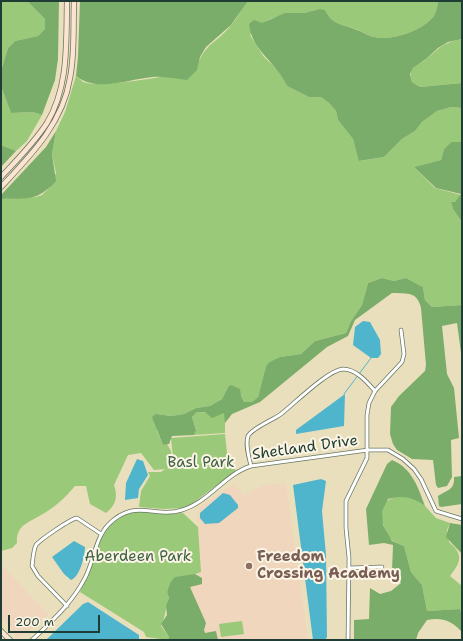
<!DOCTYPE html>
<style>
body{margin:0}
#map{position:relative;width:463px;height:641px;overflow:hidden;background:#eadfbc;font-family:"Shantell Sans",sans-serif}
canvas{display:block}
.frame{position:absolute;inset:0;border:2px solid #1f3d34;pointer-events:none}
.scale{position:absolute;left:8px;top:615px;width:92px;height:18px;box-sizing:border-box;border:2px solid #1f3d34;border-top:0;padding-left:5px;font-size:12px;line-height:14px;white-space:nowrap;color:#1f3d34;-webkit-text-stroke:3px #fcf5e5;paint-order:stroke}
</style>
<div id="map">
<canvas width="463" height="641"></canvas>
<div class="frame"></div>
<div class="scale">200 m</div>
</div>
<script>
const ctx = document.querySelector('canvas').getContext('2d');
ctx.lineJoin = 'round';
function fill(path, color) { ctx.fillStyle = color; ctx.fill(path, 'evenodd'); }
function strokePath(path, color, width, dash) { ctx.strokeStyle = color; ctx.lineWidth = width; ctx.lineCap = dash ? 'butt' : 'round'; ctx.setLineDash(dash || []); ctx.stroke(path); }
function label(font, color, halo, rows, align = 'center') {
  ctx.font = font + ' "Shantell Sans",sans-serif'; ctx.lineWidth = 4; ctx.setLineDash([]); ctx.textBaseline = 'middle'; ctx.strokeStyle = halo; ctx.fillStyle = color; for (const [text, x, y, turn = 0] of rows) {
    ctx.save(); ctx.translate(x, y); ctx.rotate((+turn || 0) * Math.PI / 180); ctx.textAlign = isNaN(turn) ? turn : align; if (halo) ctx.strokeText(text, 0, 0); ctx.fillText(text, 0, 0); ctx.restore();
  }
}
const built = new Path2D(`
 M234,483L244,495L264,485L286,483L308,640H218L216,631L205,633L190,587L201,578L195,572L201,571L198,527L201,523L198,521L197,515L201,506Z
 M1,564L48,614L38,624L18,638L1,617Z`);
const green = new Path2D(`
 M1,1H27L45,19V29L38,36L15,41L8,48L1,71Z
 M248,1H438C438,5 436,12 434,16C422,31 393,41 374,37C368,36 363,32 358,30C343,24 333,26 325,10C317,8 311,12 303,13C277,16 269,15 250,35L264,57L282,74L287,86L309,97H321L329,103L336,111L338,120L353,139L360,161L384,157L402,139L415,131L422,122L437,111L451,107L462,108V142H451L444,149L441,160L414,167L435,188L461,195L455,202H451L453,209L462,222V305L432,307L425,300L423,287L406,278L394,281L382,278L368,283L362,305L351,321L346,333L315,341L301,354L280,357L266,366L258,397L252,402H244L241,396L228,387L222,399L210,406L196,408L184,414L171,416L156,414L157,431L163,445L167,444L171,451L172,463L167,469L174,467L171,438L225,434L228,463H231L236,471L193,503L182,508L164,509L139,507L141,491L150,476L148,472H161L165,469L154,470L141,453L128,455L114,485C118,497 116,505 106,513L90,504L86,486H75C66,497 54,508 41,515C28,523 16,525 17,543L12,548L1,551V199L36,197L42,195L49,188L56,173L52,154L56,131L65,112L76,76C78,78 81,80 83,82C100,89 175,75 196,70C204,42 217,44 232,24C238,17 242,8 248,1Z
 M462,39V83L420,87L412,82C411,77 410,74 412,69C414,66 421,63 425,60C441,48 439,44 462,39Z
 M1,86L11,113L33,112L42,115L27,141L16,151L1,145Z
 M197,412L225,413V433L194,435L196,429L192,417Z
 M401,496L412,497L425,506L436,518L450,523L447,530L449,542C463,554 462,561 450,576L462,586V615L460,609L427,611L422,585L411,572L404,546C400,544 396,543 393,541C390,539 387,533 386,530C376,513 381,498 401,496Z
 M140,511L166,514L183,513L198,527L201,572L170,583L167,592L169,598C165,608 166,616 161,626L169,637L168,640L146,637L144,632L80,592C97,560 96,517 140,511Z
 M242,621L244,634L221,637L219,624Z`);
const forest = new Path2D(`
 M27,1H59L58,59L55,80L42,115L33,112L11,113L1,86V71L8,48L15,41L38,36L45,29V19Z
 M80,1H248L231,25L206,47L200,57L197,70L187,80C176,79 164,76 153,77C128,79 98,93 76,76L78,57Z
 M438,1H462V39L448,42L438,48L426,59L413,68L410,74L412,82L420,87L462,83V108L451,107L437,111L422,122L415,131L402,139L384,157L359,161L353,139L338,120L336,111L329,103L321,97H309L287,86C277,62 252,52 249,24L254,20L262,23L285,13H304L320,9L325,10C333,26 343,24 357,30C363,32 368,36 374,37C393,41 422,31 434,16C436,12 438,5 438,1Z
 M56,131L52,154L56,181C37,202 27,198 1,199V195L46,147Z
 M451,142H462V222L453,209L451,202H455L461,194L436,188L414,167L441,160L444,149Z
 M1,145L16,151L1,167Z
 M382,278L394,281L406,278L423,287L425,300L432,307L462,305V360L457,323L442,326L447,374L454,388L459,438L451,440L452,477L447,486L438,488L436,485L433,460L412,459L397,450L393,444L390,434L391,407L399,396L425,371L426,365L421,308C417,291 408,294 392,293L355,320L348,336L327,347L260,402L232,414L225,423L224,413L212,418L205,412H197L192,417L196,430L194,435L172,436L169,444L163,445L152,417L156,414L171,416L184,414L196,408L210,406L222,399L228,387L231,385L240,389L241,396L244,402H252L258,397L266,366L270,362L280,357L301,354L315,341L346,333L351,321L362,305L368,283Z
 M392,460C412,468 418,487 425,506C412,497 404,495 388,499L382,511L383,525L392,541L404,546L411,572L422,585L427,611L460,609L462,615V632C452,621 442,617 427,620L418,633L416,640H354V620L369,619L370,588L380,594L391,591L401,583L392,571L393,545L384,543L369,545L366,509L387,464Z
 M462,476V504L441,507L439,506L438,496C447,490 455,490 454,477Z
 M450,523L462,525V554L446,537Z
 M195,574L202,578V584L190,587L206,623L204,630L205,633L216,631L218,640H168L169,637L161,624L167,615L166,606L169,598L167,592L170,583L175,577Z`);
const water = new Path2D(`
 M363,321L370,322L380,340L381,354L378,358H371L353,345L355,327Z
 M345,394L344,426L296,434V430Z
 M137,459L143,461L148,475L139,489L138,498L125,500L126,483Z
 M321,479L326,481L322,511L326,555L327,637L325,640H313L293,485Z
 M223,493L230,495L238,505V508L219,523L205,524L200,518V513Z
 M74,541L85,547C85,555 80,577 71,580L64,574L52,557Z
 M88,602L139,635V640H46L83,604Z`);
const stream = new Path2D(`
 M344,394L371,358`);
const minor = new Path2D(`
 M251,466C249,457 245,445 248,436C252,428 273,420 281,414C295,403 328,370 343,369C356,369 367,382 375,391
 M349,568L382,567
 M67,606L38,576L32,566C33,560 33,551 36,545C40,540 70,519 77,518L101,534
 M32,640C53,620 72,603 85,578C94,561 95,539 108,525C135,497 155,519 182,510C209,502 225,474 251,466L368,450H388L403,459L414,469L421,479L436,511L462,519
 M348,640L349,558L346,528V501L367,458V415L369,403L375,391L402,362L404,354L401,330`);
const secondary = new Path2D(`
 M1,177C17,160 34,143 47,123C69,86 66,43 67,1
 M1,187C31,155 63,123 70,78C75,53 73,26 74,1
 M1,631L10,640`);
const markers = [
 [249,566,4,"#8d6e63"]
];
const streetNames = [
 ["Shetland Drive",305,448,-8]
];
const parkNames = [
 ["Basl Park",201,463],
 ["Aberdeen Park",138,557]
];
const educationNames = [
 ["Freedom",257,557],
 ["Crossing Academy",257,574]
];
fill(built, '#efd6bc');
fill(green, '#99c979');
fill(forest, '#7aad69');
fill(water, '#4fb5cd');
strokePath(stream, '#4fb5cd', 1);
strokePath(minor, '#667664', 4.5);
strokePath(secondary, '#667664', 6);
strokePath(minor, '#fff', 3);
strokePath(secondary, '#fde4d1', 4.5);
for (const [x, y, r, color] of markers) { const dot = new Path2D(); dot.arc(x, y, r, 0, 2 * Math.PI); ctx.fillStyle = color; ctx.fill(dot); strokePath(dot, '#fcf5e5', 1.5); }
label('15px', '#1f3d34', '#fcf5e5', streetNames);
label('15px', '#3e6045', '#fcf5e5', parkNames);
label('bold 15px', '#785e54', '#fcf5e5', educationNames, 'left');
</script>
